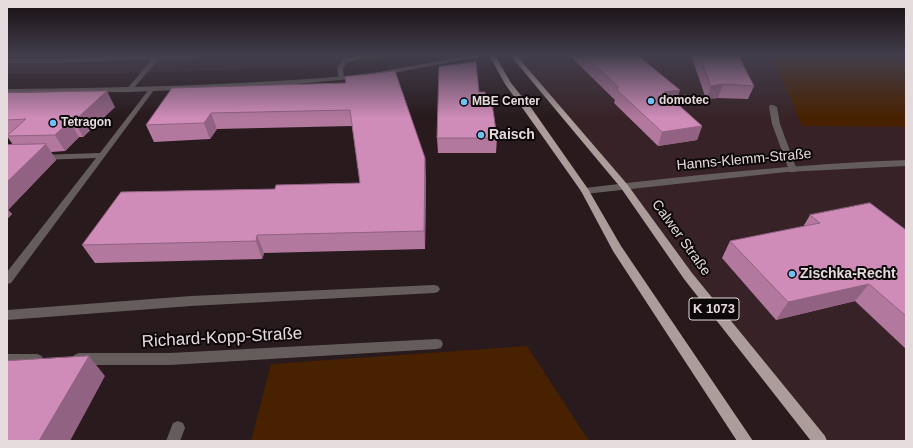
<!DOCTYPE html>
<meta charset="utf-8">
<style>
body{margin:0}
#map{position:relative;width:913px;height:448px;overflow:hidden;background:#281a1d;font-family:Arial,sans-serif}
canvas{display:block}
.frame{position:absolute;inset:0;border:8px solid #e5dbdc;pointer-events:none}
</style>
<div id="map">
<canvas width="913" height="448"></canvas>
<div class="frame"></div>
</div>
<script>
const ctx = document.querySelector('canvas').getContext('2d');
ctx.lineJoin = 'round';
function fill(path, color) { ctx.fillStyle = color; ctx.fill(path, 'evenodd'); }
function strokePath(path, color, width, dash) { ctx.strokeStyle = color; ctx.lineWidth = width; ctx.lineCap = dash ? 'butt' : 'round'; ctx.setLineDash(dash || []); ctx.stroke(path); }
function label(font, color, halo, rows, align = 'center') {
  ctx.font = font + ' Arial,sans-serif'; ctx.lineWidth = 4; ctx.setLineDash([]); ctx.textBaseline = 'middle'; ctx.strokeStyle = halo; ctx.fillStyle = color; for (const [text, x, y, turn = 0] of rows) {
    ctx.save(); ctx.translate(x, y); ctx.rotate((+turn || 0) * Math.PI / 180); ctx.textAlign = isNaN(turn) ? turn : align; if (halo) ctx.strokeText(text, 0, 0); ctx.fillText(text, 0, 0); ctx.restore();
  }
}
const built = new Path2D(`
 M7,55H394V56L301,67L116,74H7Z
 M514,55H906V441H823L624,186Z`);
const green = new Path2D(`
 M772,55H906V127L802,126Z
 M527,346L589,441H251L271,364Z`);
const service = new Path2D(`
 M165,55H219L216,57L159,59L131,91L129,92L125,90L127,89L152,59L62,63H7V59H62Z
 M364,55H379L347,62L343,68L344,79L339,80L337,68L343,59Z
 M152,87L154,88V90L11,283L7,284V272L96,158L41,160L37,157L38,155L100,153L150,88Z
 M770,105H773L777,107L780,124L797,170L796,172H790L789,170L772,124L769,107Z`);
const pedestrian = new Path2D(`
 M434,285L438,286L440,289L438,292L434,293L191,306L7,320V310L191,296Z
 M437,339L441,340L443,344L441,348L437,349L170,365H79L74,363L73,359L74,355L79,353H170Z
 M7,354H37L42,356L43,360L42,364L37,366H7Z`);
const minor = new Path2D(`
 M906,160V166L786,172L585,194L580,191L585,188C692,175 798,164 906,160Z
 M178,421L183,423L185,428L180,441H166L173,423Z`);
const tertiary = new Path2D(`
 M474,55H488L383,75L380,73L383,71Z
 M359,75L361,76V78L276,86L129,92L7,93V89C125,88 242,85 359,75Z`);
const primary = new Path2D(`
 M489,55H495L511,83L532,109L588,189L621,246L753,441H737L613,251L581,191L526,113L505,84Z
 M510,55H516L627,184L692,273L825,436L827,441H811L684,279L621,188Z`);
const wall = new Path2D(`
 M569,55H637L676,102L702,126L697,140L658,146L614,103L615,100Z
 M691,55H738L754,86L748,99L718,98L706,99Z
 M346,83L426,175L425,249L264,253L262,259L95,263L82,245L275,189L360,183L352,126L217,129L210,139L154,142L146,125Z
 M479,92L486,103L497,138L496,153H438L437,138Z
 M7,93L115,107L83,137H79L65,151L51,152L56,160L8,210L12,214L7,219L13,145L7,136Z
 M810,215L906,230V349L855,301L776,320L722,258L730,241L803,227Z`);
const shadedWall = new Path2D(`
 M723,84L718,98L706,99L711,86Z
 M680,90L676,103L664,92Z
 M107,91L115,107L83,137L74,121Z
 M211,113L217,129L210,139L204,123Z
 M70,121L79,137L65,151L55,135Z
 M702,126L697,140L658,146L662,132Z
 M46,144L56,160L8,210L12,214L7,219V182Z
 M425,158L426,175L425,249L424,231Z
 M257,235L264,253L262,259L256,241Z
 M869,284L855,301L776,320L788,302Z
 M89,356L105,376L70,441H39Z`);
const building = new Path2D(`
 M584,55H637L680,90L664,92L702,126L662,132L617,90L618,87Z
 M700,55H738L754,86L723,84L711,86Z
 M476,62L479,92H485L486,103H492L497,138H437L439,67Z
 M395,71L425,158L424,231L257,235L256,241L82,245L121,192L275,189L276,185L360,183L350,110L211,113L204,123L146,125L172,88L346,83L345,77Z
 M107,91L74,121H70L55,135L7,136L26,119L7,120V93Z
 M46,144L7,182V145Z
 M870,203L906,230V316L869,284L788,302L730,241L820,223L810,215Z
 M89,356L39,441H7V361Z`);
const markers = [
 [651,101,4,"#72c1f5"],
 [464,102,4,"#72c1f5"],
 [53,123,4,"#72c1f5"],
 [481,135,4,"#72c1f5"],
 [792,274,4,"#72c1f5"]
];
const farPoinames = [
 ["domotec",659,101],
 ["MBE Center",472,102],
 ["Tetragon",61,123]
];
const shields = [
 [714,309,50]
];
const shieldNames = [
 ["K 1073",714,309]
];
const poiNames = [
 ["Raisch",489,135],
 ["Zischka-Recht",800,274]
];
const streetNames = [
 ["Hanns-Klemm-Straße",744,160,-5],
 ["Calwer Straße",681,238,54]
];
const nearStreetnames = [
 ["Richard-Kopp-Straße",222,338,-3]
];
fill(built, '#372327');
fill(green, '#482100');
fill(service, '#655d5c');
fill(pedestrian, '#655d5c');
fill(minor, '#655d5c');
fill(tertiary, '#655d5c');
fill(primary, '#ac9d9a');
fill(wall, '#b2789e');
fill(shadedWall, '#916281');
fill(building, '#cf8cb8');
strokePath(building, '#916281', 1);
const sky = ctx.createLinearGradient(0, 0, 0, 118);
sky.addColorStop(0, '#160e10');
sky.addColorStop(0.47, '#423e4c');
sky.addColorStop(1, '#423e4c00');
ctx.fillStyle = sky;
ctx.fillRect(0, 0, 913, 118);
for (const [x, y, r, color] of markers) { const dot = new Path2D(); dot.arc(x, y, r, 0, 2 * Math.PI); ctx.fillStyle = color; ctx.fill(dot); strokePath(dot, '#0c0708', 1.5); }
label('bold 12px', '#e5dbdc', '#0c0708', farPoinames, 'left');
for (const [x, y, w] of shields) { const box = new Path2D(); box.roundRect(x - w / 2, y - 11, w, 22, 3); ctx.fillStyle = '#0c0708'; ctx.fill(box); strokePath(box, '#e5dbdc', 1); }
label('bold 13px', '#e5dbdc', null, shieldNames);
label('bold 14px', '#e5dbdc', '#0c0708', poiNames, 'left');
label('14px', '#e5dbdc', '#0c0708', streetNames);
label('17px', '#e5dbdc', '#0c0708', nearStreetnames);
</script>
